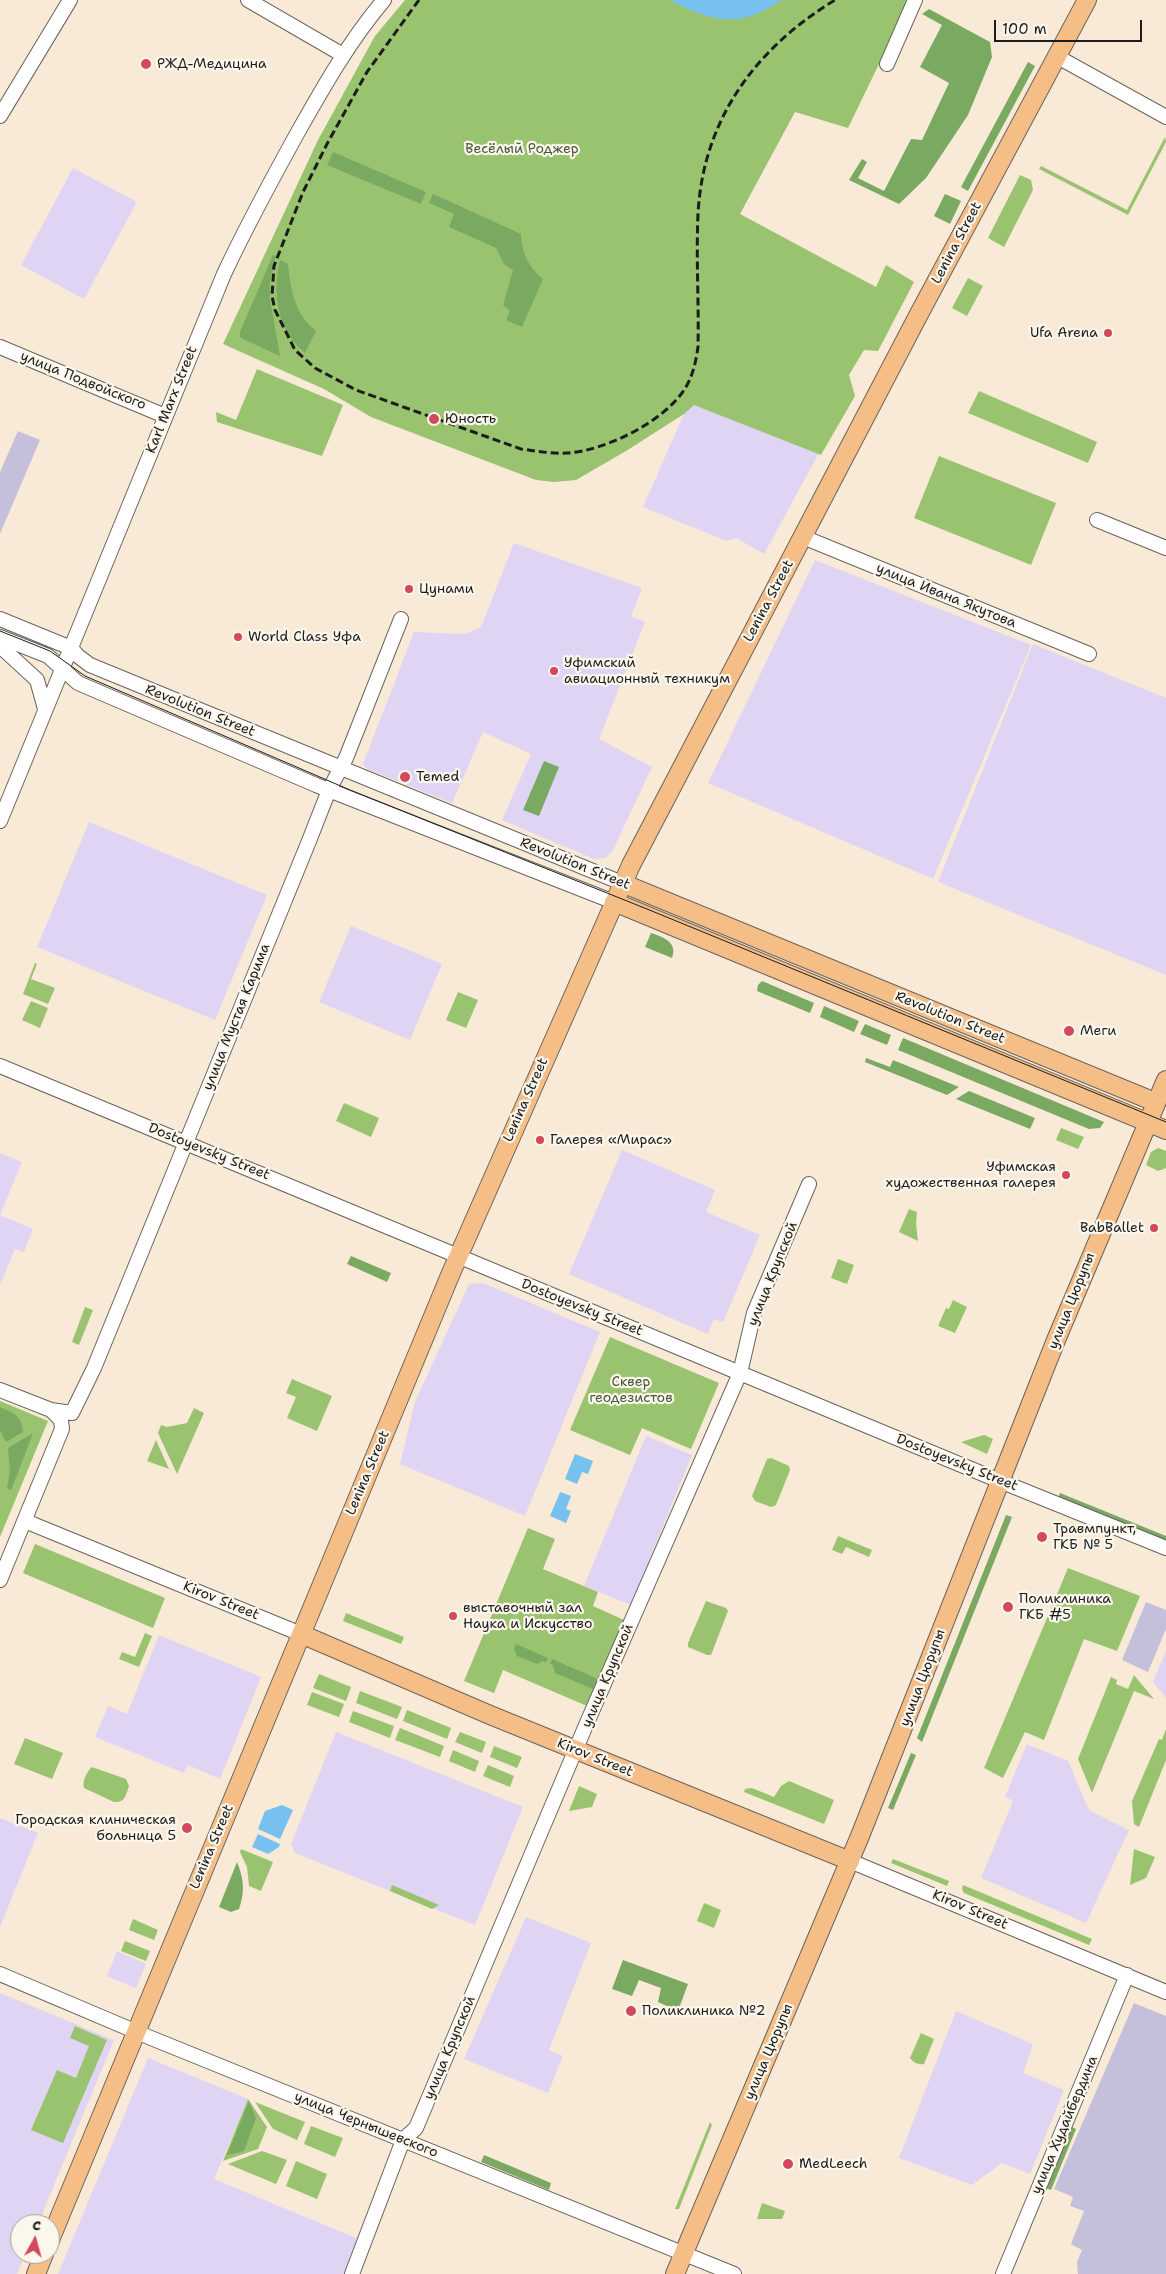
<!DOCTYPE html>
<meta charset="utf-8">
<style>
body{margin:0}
#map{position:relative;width:1166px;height:2274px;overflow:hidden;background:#f8ead6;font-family:"Shantell Sans",sans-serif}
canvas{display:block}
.north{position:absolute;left:10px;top:2214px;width:50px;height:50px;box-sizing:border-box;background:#fbf7ec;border:1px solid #a29f99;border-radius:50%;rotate:7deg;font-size:14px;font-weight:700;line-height:20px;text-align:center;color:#1c1c1c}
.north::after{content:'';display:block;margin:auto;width:18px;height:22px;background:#d1495b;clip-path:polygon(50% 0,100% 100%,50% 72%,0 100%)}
.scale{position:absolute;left:994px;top:20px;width:148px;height:22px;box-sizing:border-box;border:2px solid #1c1c1c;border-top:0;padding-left:6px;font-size:15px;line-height:18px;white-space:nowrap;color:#1c1c1c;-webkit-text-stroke:4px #fbf7ec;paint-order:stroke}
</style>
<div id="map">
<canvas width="1166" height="2274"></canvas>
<div class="north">С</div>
<div class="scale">100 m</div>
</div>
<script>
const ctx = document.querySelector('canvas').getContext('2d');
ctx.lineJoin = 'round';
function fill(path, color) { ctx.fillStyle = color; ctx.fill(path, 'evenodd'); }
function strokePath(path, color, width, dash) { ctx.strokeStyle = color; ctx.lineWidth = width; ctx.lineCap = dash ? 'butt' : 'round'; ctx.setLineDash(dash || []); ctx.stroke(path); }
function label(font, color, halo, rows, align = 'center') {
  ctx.font = font + ' "Shantell Sans",sans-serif'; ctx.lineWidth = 4.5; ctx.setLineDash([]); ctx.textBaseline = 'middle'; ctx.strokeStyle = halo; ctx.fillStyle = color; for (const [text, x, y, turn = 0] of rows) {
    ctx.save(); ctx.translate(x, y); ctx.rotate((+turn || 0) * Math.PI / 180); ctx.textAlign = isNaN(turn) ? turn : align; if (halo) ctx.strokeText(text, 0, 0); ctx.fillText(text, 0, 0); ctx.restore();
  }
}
const built = new Path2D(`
 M73,168L137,202L84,299L21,265Z
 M690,400L819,453L764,554L736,538L727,541L643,507Z
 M514,543L642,588L631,616L645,622L599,739L652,767L612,852L605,858L594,859L502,820L531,754L483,732L452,803L367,769L363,764L414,632L465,634L481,627Z
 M815,560L1031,645L933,879L708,783Z
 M1033,644L1166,698V975L938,882Z
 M89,822L267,895L215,1020L37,947Z
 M351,926L442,964L410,1040L319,1002Z
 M622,1150L715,1190L706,1212L760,1235L723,1322L714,1319L708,1334L569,1274Z
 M0,1153L22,1162L0,1215L33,1229L24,1252L15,1249L0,1285Z
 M483,1283L600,1332L525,1516L400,1464L415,1402L469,1284Z
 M646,1436L692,1455L631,1605L584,1586Z
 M159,1635L261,1677L220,1779L188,1765L184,1773L95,1737L108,1706L127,1714Z
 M1166,1650V1698L1153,1682Z
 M336,1732L523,1807L475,1925L295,1853L291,1844Z
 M1027,1744L1068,1761L1089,1810L1129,1830L1086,1923L981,1878L1013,1801L1005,1797Z
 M0,1818L38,1833L0,1927Z
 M526,1917L591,1943L549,2050L563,2056L548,2093L464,2059Z
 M117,1951L146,1964L136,1988L107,1976Z
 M0,1993L114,2040L38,2224H20V2254H25L17,2274H0Z
 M956,2011L1033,2044L1023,2073L1064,2090L1030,2174L1002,2163L972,2185L899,2158Z
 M148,2058L248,2099L214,2179L363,2241L349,2274H58Z`);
const industrial = new Path2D(`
 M18,431L40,440L0,534V472Z
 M1146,1602L1166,1610V1629L1148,1672L1122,1660Z
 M1134,2003L1166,2016V2274H1078L1077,2262L1082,2250L1071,2244L1084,2211L1070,2206L1073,2197L1054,2189Z`);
const green = new Path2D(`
 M405,0H910L848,128L795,112L740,214L876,287L886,265L914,282L878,351L864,350L849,375L855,396L821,455L694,405L684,414L626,451L576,480L554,482L536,480L371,417L324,389L223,344L318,140L375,36Z
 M1165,137L1166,142L1128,215L1039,169L1041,166L1127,210Z
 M1020,175L1031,180L1033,190L1004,247L988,238Z
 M968,278L983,286L967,316L952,308Z
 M257,369L343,405L322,456L217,422L216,412L236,420Z
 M979,391L1097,442L1088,463L968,413Z
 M939,456L1056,503L1031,565L914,518Z
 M35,963L37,964L31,979L55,988L48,1004L23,994Z
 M458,992L478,1000L466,1028L446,1020Z
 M31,1001L48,1008L40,1028L22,1020Z
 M344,1103L379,1118L371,1137L336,1121Z
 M1061,1128L1084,1137L1078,1149L1056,1140Z
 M1158,1148L1166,1151V1168L1158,1171L1146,1165L1151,1152Z
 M909,1209L917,1212L916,1224L918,1241L899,1232Z
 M838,1259L854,1265L847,1284L831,1278Z
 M953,1300L967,1307L955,1333L938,1326L946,1308L949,1309Z
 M85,1307L93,1310L79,1345L72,1342Z
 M610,1337L719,1383L691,1449L642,1428L630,1455L570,1430Z
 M292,1379L332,1396L317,1431L287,1418L296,1397L286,1393Z
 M0,1401L48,1421L0,1537Z
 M194,1408L204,1413L177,1474L158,1433L161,1425L167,1427L187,1423Z
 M984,1435L993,1439L987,1454L961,1442Z
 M156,1440L169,1469L147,1461Z
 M771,1458L789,1466L790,1470L776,1505L771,1507L755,1501L752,1496L767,1459Z
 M528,1528L555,1539L543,1569L598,1592L593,1606L624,1620L587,1706L503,1670L494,1693L464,1681Z
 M838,1536L872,1550L869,1557L846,1547L842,1554L832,1550Z
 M35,1544L165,1598L153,1628L23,1573Z
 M1068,1568L1140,1596L1117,1651L1084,1639L1044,1740L1025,1732L1003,1778L984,1768Z
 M706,1601L726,1608L728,1611L711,1655H707L688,1647V1643Z
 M346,1613L404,1637L401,1644L343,1621Z
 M145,1633L152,1636L139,1667L119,1659L122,1652L135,1657Z
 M319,1674L351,1687L346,1701L313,1688Z
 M1134,1675L1154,1699L1134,1691L1092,1793L1078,1759L1111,1677L1117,1680L1116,1684L1128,1689Z
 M360,1691L402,1707L397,1719L356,1703Z
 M312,1692L344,1704L339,1717L307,1705Z
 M407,1710L451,1728L447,1739L403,1721Z
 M353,1711L394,1726L390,1738L349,1722Z
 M400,1728L444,1746L440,1757L395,1740Z
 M1166,1729V1760L1139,1827L1134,1824L1132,1801L1159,1739L1162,1740Z
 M460,1732L486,1742L482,1753L455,1742Z
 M25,1738L63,1753L52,1779L14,1764Z
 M494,1746L522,1757L517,1768L490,1757Z
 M453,1750L479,1761L475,1772L449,1761Z
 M488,1765L514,1776L510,1787L483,1776Z
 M92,1767L126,1779L129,1786C126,1795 125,1803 114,1802L84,1788C82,1781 87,1771 92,1767Z
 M789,1781L834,1800L824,1824L744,1792L745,1789L752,1788L774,1797L781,1786Z
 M579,1786L597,1794L592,1807L569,1811Z
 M241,1849L273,1862L261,1891L249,1886L247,1867L240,1852Z
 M1134,1849L1155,1857L1146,1878L1130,1885Z
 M893,1859L949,1881L947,1886L891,1863Z
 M392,1885L439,1905L432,1909L390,1891Z
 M963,1885L1092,1939L1089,1945L964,1893L962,1889Z
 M704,1903L721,1910L714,1928L697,1921Z
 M133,1919L158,1930L154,1940L129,1930Z
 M125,1941L150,1951L146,1961L121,1951Z
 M75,2026L107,2040L63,2143L31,2130L57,2070L76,2078L89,2046L70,2038Z
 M921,2033L934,2039L924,2064C918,2065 914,2063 910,2058Z
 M248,2099L267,2127L258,2149L223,2161Z
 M255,2102L305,2122L297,2140L273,2129Z
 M710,2122L712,2125L679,2209H675Z
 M311,2126L343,2138L335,2157L304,2144Z
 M262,2151L287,2160L276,2184L228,2164Z
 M296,2161L327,2174L317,2199L286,2186Z
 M762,2203L785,2211L782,2219H757Z`);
const forest = new Path2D(`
 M929,9L990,42L992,57L968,115L926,178L899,204L849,180L862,159L867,162L858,178L884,191L911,139L922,140L949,83L920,67L942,25L922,14Z
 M1028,62L1035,66L968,191L961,187Z
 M333,152L426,192L421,204L327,165Z
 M433,194L521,234C522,253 528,267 543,279L522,327L506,320L510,311L503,305L513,270L504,264L496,248L449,227L454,214L429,203Z
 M945,194L961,201L950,224L934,216Z
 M273,255L276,256L270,281V299L280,356L243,339L240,337V332Z
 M280,260L288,264C291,291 294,313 316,331L305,353C277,330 272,294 280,260Z
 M544,761L559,767L539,816L523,810Z
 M651,933C663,937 678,942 672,958L645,947Z
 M762,981L814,1003L810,1013L757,991L758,985Z
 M824,1006L859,1021L854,1032L820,1017Z
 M865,1024L891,1035L887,1045L860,1034Z
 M903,1038L1104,1122L1100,1128L1089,1129L898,1050Z
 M866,1058L890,1067L893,1060L959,1087L947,1095L865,1062Z
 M969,1091L1035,1118L1030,1129L956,1099Z
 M351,1256L391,1273L387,1282L347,1264Z
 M0,1407C14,1413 22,1416 23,1432L6,1442L0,1430Z
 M33,1433L12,1488L11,1490L7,1488L10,1470L8,1448Z
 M1060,1493L1166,1536V1542L1058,1498Z
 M1006,1515L1012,1517L922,1742L917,1738Z
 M516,1644L548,1658L546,1662L542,1661L537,1664L517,1656L514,1649Z
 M552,1659L598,1679L593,1689L555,1673L553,1665L550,1664Z
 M911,1753L916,1755L893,1810L888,1808Z
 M237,1862C244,1879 245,1892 239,1909L231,1912L219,1907Z
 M623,1960L688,1984L678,2011L658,2002L661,1988L639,1980L632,1996L612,1989Z
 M249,2101L256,2118L244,2151L227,2155Z
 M1072,2127L1076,2129L1051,2190L1046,2188Z
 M484,2155L551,2183L549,2190L481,2162Z`);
const water = new Path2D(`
 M670,0H782C772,6 759,14 748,17C722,25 692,12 670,0Z
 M575,1454L593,1461L588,1474L582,1472L577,1484L565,1479Z
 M560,1492L571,1496L566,1509L571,1511L566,1523L550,1516Z
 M282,1805L293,1810L280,1839L258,1829L265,1811Z
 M258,1834L280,1844L279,1847L268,1854L252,1847Z`);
const minor = new Path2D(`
 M248,0L343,55
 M1056,56L1166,117
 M887,64L915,0
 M0,116L70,0
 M0,347L165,416
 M1097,520L1166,548
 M803,537L1089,654
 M0,619L71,648L78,656L90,665L622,883
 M0,637L48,656L78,683L316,785L614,902
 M0,646L37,680L45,709
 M0,821L224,274C247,225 272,179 298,132C324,86 350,40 384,0
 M0,1066L1000,1481L1166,1548
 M0,1390L51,1410L72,1413L94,1368L309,841L329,790L346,758L401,619
 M25,1521L301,1634
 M0,1580L62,1429L61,1420L51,1410
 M850,1861L1166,1992
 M0,1974L151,2038L734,2274
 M352,2274L403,2140L416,2128L586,1725L740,1373L754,1313L809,1184
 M1003,2274L1127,1975`);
const major = new Path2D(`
 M622,883L1155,1102
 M614,902L1166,1130
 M301,1634L490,1715L850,1861
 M50,2240L451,1273L631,865L919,314L1087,0
 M36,2274L44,2254
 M675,2274L860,1836L1056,1340L1166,1080`);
const tram = new Path2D(`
 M0,631L50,651L85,676L350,790L647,909L1166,1122`);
const rail = new Path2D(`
 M419,0L367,72L327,144L303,192L274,266L272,296L275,310L295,350L315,368L356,390L521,449C537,451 552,454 567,453C605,451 666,421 686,387C693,375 696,361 698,347C699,303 696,258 698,214C703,119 756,48 835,0`);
const markers = [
 [146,64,6,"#d1495b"],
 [1108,333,5,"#d1495b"],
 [434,419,6,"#d1495b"],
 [409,589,5,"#d1495b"],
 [238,637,5,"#d1495b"],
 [554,671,5,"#d1495b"],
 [405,777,6,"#d1495b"],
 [1069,1031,6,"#d1495b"],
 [540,1140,5,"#d1495b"],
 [1066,1175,5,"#d1495b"],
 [1154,1228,5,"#d1495b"],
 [1042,1537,6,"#d1495b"],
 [1008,1607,6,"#d1495b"],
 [453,1616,5,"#d1495b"],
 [187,1828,6,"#d1495b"],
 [631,2011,6,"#d1495b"],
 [788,2164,6,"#d1495b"]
];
const poiNames = [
 ["РЖД-Медицина",157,64],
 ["Ufa Arena",1098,333,"right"],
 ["Юность",445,419],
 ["Цунами",419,589],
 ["World Class Уфа",248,637],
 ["Уфимский",564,663],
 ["авиационный техникум",564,679],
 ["Temed",416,777],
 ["Меги",1080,1031],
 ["Галерея «Мирас»",550,1140],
 ["Уфимская",1056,1167,"right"],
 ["художественная галерея",1056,1183,"right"],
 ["BabBallet",1144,1228,"right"],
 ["Травмпункт,",1053,1529],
 ["ГКБ № 5",1053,1545],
 ["Поликлиника",1019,1599],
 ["ГКБ #5",1019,1615],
 ["выставочный зал",463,1608],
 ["Наука и Искусство",463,1624],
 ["Городская клиническая",176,1820,"right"],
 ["больница 5",176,1836,"right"],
 ["Поликлиника №2",642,2011],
 ["MedLeech",799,2164]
];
const parkNames = [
 ["Весёлый Роджер",522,149],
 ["Сквер",631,1382],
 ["геодезистов",631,1398]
];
const streetNames = [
 ["Lenina Street",957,243,-62],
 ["улица Подвойского",83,381,22],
 ["Karl Marx Street",172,400,-68],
 ["улица Ивана Якутова",946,596,22],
 ["Lenina Street",769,601,-62],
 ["Revolution Street",200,711,22],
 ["Revolution Street",575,864,22],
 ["улица Мустая Карима",237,1017,-68],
 ["Revolution Street",950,1018,22],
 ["Lenina Street",526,1100,-66],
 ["Dostoyevsky Street",209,1152,22],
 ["улица Крупской",773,1274,-68],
 ["улица Цюрупы",1072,1301,-68],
 ["Dostoyevsky Street",582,1308,22],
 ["Dostoyevsky Street",957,1463,22],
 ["Lenina Street",368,1473,-67],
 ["Kirov Street",221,1601,22],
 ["улица Крупской",608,1676,-67],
 ["улица Цюрупы",923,1678,-69],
 ["Kirov Street",595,1758,22],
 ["Lenina Street",212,1847,-67],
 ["Kirov Street",970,1910,23],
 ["улица Крупской",450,2048,-67],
 ["улица Цюрупы",769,2052,-67],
 ["улица Чернышевского",366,2125,22],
 ["улица Худайбердина",1065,2125,-67]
];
fill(built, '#e0d4f4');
fill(industrial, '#c4c0db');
fill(green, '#99c36f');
fill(forest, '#7aa962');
fill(water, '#76c1ef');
strokePath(minor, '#69645d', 16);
strokePath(major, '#69645d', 20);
strokePath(minor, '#fff', 14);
strokePath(major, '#f6be87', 18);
strokePath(tram, '#1c1c1c', 1);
strokePath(rail, '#1c1c1c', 3, [8, 4]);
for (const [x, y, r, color] of markers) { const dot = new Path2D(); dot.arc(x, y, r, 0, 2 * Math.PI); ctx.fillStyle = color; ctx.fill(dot); strokePath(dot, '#fbf7ec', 2); }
label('14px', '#1c1c1c', '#fbf7ec', poiNames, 'left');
label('14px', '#485639', '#fbf7ec', parkNames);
label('14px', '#1c1c1c', '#fbf7ec', streetNames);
</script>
